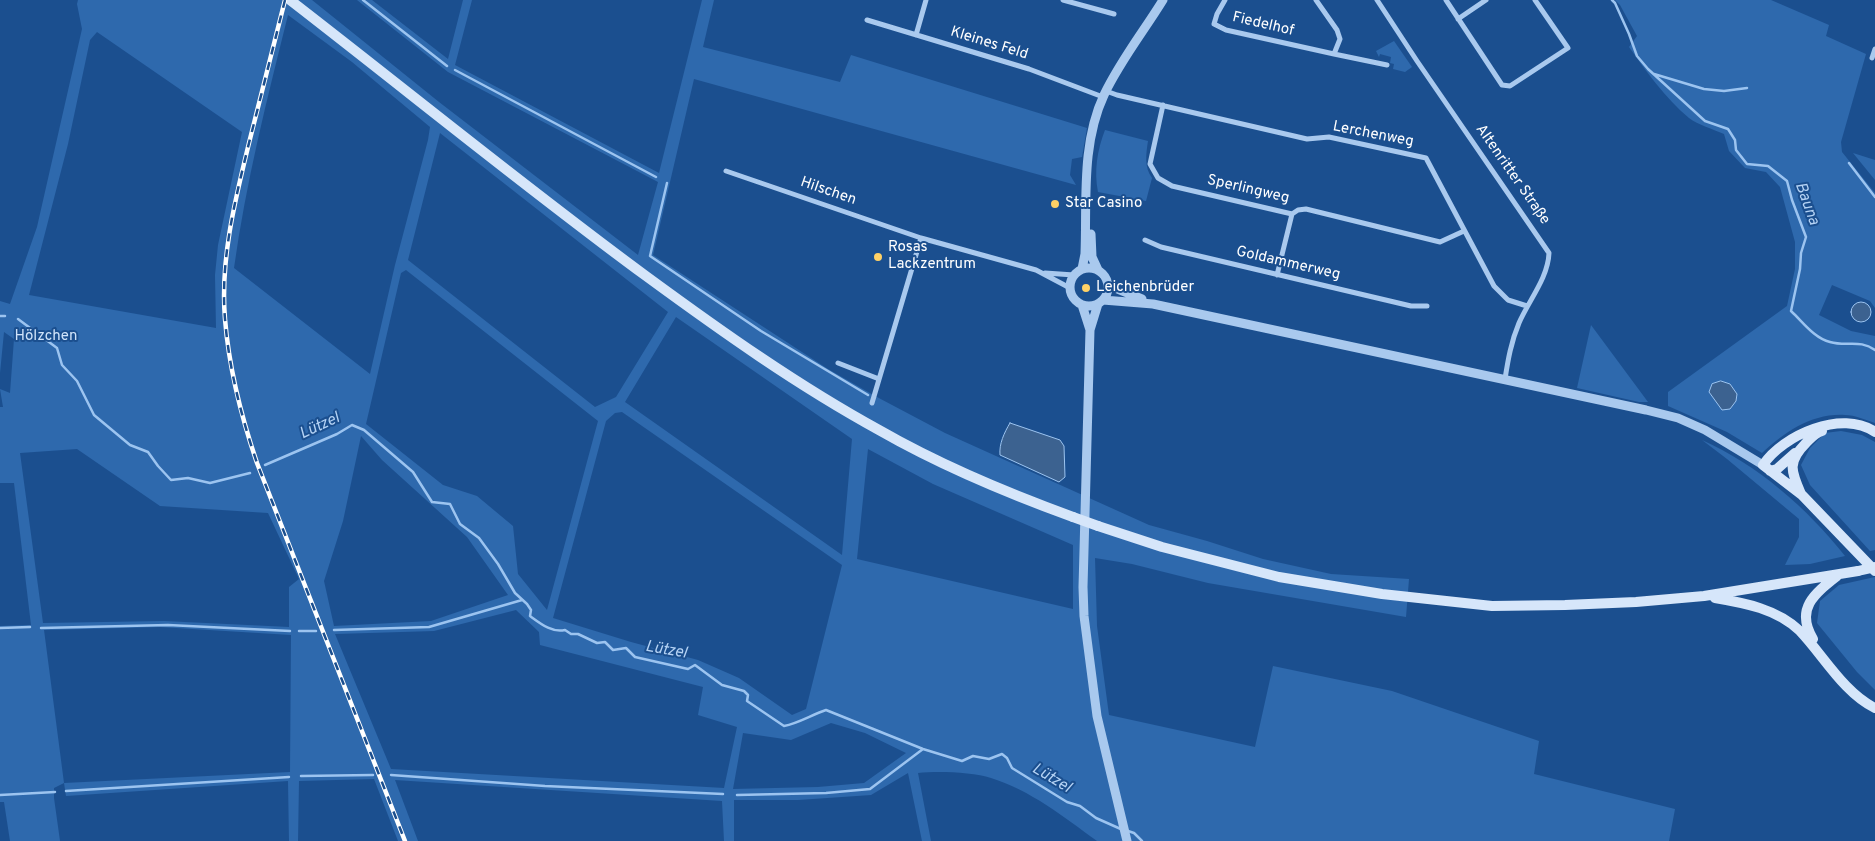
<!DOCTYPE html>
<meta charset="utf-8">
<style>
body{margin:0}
canvas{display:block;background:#1b4f8f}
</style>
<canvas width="1875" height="841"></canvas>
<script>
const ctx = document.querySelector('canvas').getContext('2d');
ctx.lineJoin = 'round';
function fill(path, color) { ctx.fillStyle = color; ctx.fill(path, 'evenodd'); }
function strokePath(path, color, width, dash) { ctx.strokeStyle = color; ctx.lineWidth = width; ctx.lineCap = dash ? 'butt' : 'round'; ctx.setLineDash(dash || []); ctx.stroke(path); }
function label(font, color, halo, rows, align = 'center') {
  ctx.font = font + ' Overpass,sans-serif'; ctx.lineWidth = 4; ctx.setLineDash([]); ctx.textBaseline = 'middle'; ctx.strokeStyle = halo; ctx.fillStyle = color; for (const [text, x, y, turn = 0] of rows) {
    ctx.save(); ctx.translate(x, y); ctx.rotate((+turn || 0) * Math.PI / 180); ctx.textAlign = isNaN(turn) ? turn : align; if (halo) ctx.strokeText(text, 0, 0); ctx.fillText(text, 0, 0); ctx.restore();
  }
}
const green = new Path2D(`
 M78,0H312L439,102L638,255L658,182L448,72L357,0H372L448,59L463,0H472L455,65L659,173L702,0H714L703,47L840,82L851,55L1087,128L1082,157L1072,159L1070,175L1076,185L694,79L653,255L828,369L875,396L945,433L1149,525L1207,541L1263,559L1331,574L1409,579L1406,617L1208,583L1132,564L1095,558L1097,626L1109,715L1255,747L1273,666L1392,691L1539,741L1534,774L1675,809L1669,841H1097C1064,817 1030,790 991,778C973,772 937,771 918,773L931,841H922L908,773L871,795L798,800H734V841H724L722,801L395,780L418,841H398L374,779L299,781L298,841H289L288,781L66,796L64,783L54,788V798L60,841H10L4,802H0V626L31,625L14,483H0V407H3L0,389L10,393L14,339L4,332L0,373V301L10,304L37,227L82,29L77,4ZM288,15L352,62L430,127L428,140L395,265L370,374L234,268C246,182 267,99 288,15ZM97,32L242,132L218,245L215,275L216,328L29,295L68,144L90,40ZM440,133L668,312L616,397L595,407L408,260ZM406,270L598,421L547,610L518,574L513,526L477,496L443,485L366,424L401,273ZM676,317L852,439L842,555L625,402ZM622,412L842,565L806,709L792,715L739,678L698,660L631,642L553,618L606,421L615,413ZM361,436L382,460L467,537L508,595L431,621L334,626L324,581L343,521ZM77,449L160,506L268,513L299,579L289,587V627L164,621L43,623L20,453ZM868,449L933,484L1073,545V609L857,559ZM516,610L539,632L540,645L703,687L698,715L737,727L724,788L391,769L335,634L434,631ZM160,627L291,635L290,772L64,783L44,630ZM831,723L865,733L906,753L864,783L818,787L733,789L743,733L791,740Z
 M1615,0H1771L1829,25L1826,36L1866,54L1841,142L1842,152L1875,193V308L1870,301L1832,285L1819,315L1851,331L1875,336V423C1866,420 1855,415 1845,415C1812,413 1785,432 1762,453L1727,432L1668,406V392L1787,306L1795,269V242L1780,187L1766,172L1745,168L1729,151L1724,134C1713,129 1698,125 1689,118C1665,98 1646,71 1629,47L1637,36L1620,5Z
 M1394,41L1412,67L1405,72L1393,69L1394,64L1390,63L1391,57L1380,54L1379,57L1376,51Z
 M1105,130L1148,141C1146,154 1144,167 1152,178L1146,201L1098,192C1094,171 1097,151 1105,130Z
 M1853,153L1875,160V180Z
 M1591,325L1648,402H1639L1577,388Z
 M1841,431L1862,435L1875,442V550L1870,551L1810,485L1801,465L1810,448L1825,433Z
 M1702,440C1758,465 1807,508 1845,556L1810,564L1785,565L1799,537V519L1727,459Z
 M1875,577V690L1857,672L1817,623L1820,601L1839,585Z`);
const water = new Path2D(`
 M1851 312a10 10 0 1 1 20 0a10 10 0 1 1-20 0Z
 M1721,381L1730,384L1737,394L1736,401L1730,409L1722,410L1709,392L1712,384Z
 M1010,423L1060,440L1064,446L1065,477L1059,482L1000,455C999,444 1004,433 1010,423Z`);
const stream = new Path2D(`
 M363,0L447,66
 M1612,0L1615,3L1629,34L1637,56L1648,69L1705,121L1728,129L1735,140L1736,150L1747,164L1768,166L1787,181L1792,200L1806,237L1801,253L1800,269L1791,311C1803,322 1814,338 1830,342C1847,347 1860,339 1875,350
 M455,70L656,177
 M1654,74L1704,89L1724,91L1747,88
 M1849,163L1875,197
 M667,183L650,256L761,331L868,395
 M0,316H5
 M18,319L57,348L62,365L77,381L94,415L130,445L148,452L158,466L171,480L188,478L210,483L250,473
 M265,465L337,434L352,425L364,430L413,472L432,502L450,504L460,524L479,538L498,564L515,593L527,604L531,610L530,616C541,624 552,633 565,630L571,634H578L597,643L605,642L613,650L626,648L635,657L688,669L695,665L722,685L744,691L748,695L747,701L784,726C799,723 811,715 826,710L923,749L962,761L973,756L989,759L1002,754L1007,758L1012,768L1067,802L1080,806L1096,818L1123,830
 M0,628L30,627
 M41,628L168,625L290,631
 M334,630L429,627L522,600
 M299,631H316
 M391,775L545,786L723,794
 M301,776L373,775
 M66,791L289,777
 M0,795L55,792
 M737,795L826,793L870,789L923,749
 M1128,831L1134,833L1142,841`);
const minor = new Path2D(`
 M1063,0L1114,14
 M1225,0L1217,14L1214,24L1226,30L1334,54L1340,39L1337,30L1316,0
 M1377,0L1417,61L1549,253C1548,278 1529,300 1519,323C1511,342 1508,360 1505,379
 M1446,0L1502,85L1510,86L1568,48L1535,0
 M1458,19L1486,0
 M867,20L1029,69L1103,97
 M916,35L926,0
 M1334,54L1387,65
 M1872,58L1875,49
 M1106,91L1117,95L1307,139L1329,137L1426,158L1494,286L1508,300L1527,306
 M1163,105L1150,164L1158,178L1172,186L1292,214L1298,210L1306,209L1440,242L1464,231
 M726,171L921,238L1036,270L1070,288
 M1145,240L1161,247L1411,306H1427
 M1045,273L1074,275
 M1277,275L1292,214
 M838,363L879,379
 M872,403L921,238`);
const tertiary = new Path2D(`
 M1091,234L1092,257L1098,270
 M1070 287a19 19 0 1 1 38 0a19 19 0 1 1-38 0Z
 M1082,269L1085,254C1087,202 1081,144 1104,95C1120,61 1144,31 1163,0
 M1108,285L1142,299
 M1103,300L1153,304L1646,410L1678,418L1705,430L1763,465
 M1098,304L1090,330L1083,587L1084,616L1097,716L1127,841
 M1082,305L1090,330`);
const secondary = new Path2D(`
 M290,0C409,92 525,187 646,276C721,331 797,385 879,430C940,465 1007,493 1073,517
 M1875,432C1842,409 1783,435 1763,465L1802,495L1875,571
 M1770,471L1777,469L1795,453
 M1801,494C1791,471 1787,462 1806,443C1811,438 1815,433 1822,431
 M1098,526L1162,547L1279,577L1382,594L1492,606L1565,605L1636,602L1704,596L1858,571
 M1715,598C1745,603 1777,609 1800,631C1823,655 1844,693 1875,708
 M1813,639C1795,609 1814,594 1837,576`);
const rail = new Path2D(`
 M285,0C273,48 261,96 249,143C235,200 220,260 225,319C229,369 241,416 257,463L405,841`);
const secondaryBridge = new Path2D(`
 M1073,517L1098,526
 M1858,571L1875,567`);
const markers = [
 [1055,204,5,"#ffd166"],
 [878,257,5,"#ffd166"],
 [1086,288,5,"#ffd166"]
];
const streetNames = [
 ["Fiedelhof",1263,25,13],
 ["Kleines Feld",989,44,17],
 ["Lerchenweg",1373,135,11],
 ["Altenritter Straße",1512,175,55],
 ["Sperlingweg",1248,190,13],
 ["Hilschen",828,192,19],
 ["Goldammerweg",1288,264,13]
];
const poiNames = [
 ["Star Casino",1065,204],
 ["Rosas",888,248],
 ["Lackzentrum",888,265],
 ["Leichenbrüder",1096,288]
];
const parkNames = [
 ["Hölzchen",46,337]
];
const waterNames = [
 ["Bauna",1806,204,70],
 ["Lützel",320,427,-25],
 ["Lützel",666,651,10],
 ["Lützel",1051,779,31]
];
fill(green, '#2e69ad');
fill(water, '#3c6290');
strokePath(water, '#9cc4f0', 1);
strokePath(stream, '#9cc4f0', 2.5);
strokePath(minor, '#a9c9ee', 5);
strokePath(tertiary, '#a9c9ee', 9);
strokePath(secondary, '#d6e6fa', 10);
strokePath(rail, '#fff', 4.5);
strokePath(rail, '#1b4f8f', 2.5, [8]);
strokePath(secondaryBridge, '#d6e6fa', 10);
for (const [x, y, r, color] of markers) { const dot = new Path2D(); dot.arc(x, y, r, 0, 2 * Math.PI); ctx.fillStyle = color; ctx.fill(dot); strokePath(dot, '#1b4f8f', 2); }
label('15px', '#fff', '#1b4f8f', streetNames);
label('15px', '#fff', '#1b4f8f', poiNames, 'left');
label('15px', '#cfe3fa', '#1b4f8f', parkNames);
label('italic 16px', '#b5d3f5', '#1b4f8f', waterNames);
</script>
